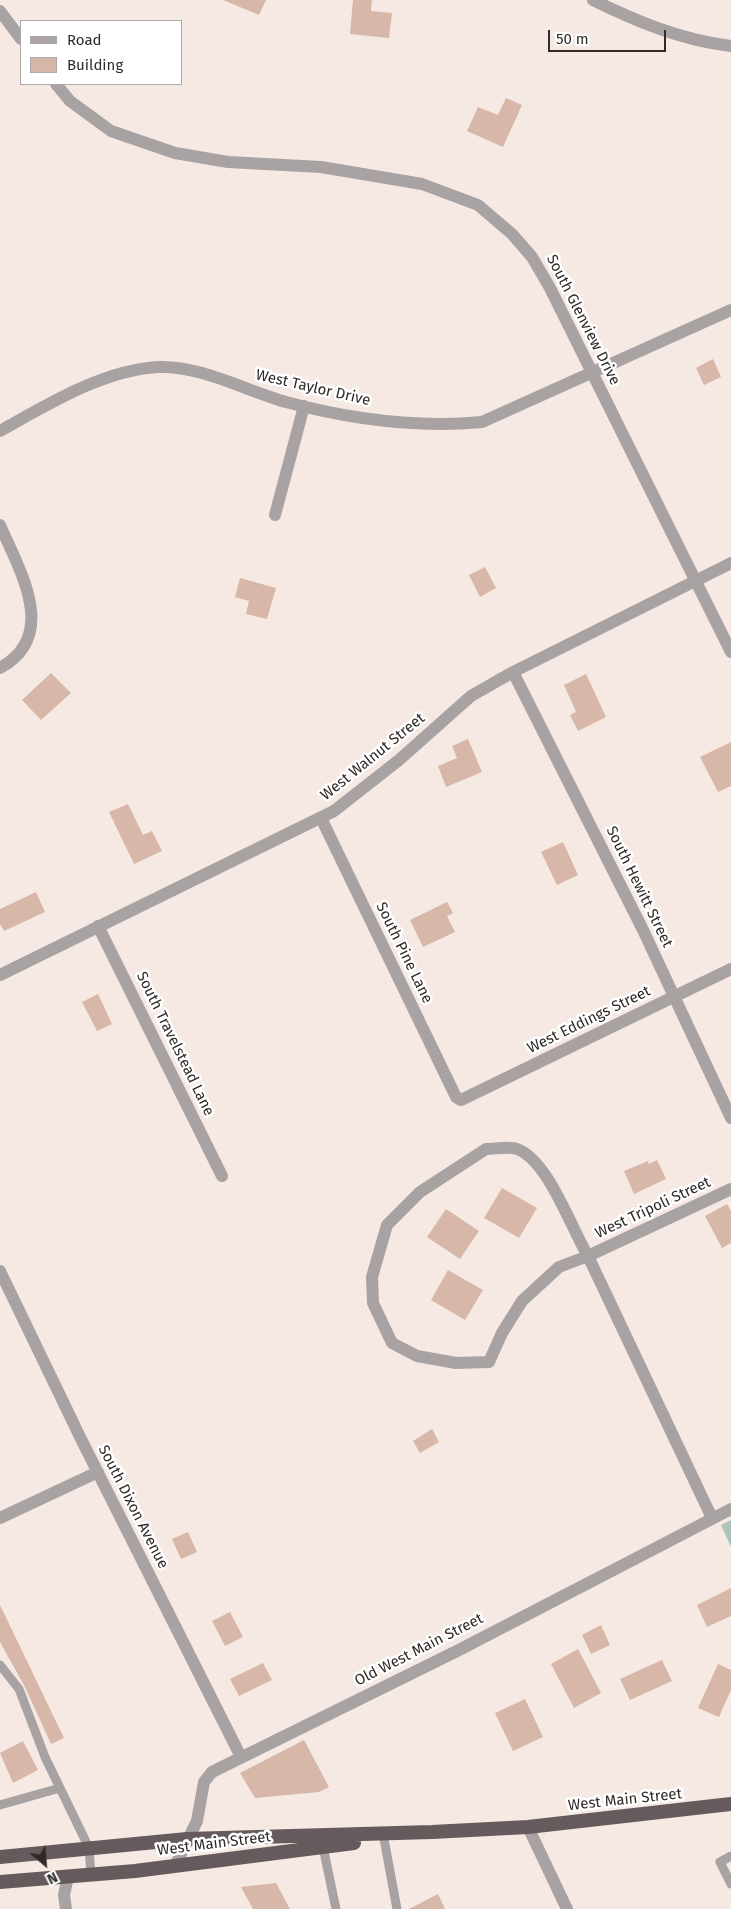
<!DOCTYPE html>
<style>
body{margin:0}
#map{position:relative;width:731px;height:1909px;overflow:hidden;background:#f6e9e3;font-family:"Fira Sans",sans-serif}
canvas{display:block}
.legend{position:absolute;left:20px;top:20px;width:162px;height:65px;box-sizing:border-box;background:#fff;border:1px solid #acaaa9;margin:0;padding:6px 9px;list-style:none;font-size:15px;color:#2f2a28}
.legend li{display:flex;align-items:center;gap:10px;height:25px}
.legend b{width:25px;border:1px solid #acaaa9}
.north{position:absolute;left:20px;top:1839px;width:50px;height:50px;-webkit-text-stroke:4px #fff;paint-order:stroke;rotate:153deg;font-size:14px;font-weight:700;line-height:20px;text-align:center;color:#2f2a28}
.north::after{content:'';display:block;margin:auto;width:18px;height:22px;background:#2f2a28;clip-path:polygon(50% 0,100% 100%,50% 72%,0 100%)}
.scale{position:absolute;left:548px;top:30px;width:118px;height:22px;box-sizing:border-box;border:2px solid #2f2a28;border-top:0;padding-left:6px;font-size:15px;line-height:18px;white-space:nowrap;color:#2f2a28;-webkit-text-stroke:4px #fff;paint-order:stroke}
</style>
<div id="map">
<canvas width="731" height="1909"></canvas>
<ul class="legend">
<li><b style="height:6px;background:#a8a2a3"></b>Road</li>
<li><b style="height:14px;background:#d6b7a8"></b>Building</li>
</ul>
<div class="north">N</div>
<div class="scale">50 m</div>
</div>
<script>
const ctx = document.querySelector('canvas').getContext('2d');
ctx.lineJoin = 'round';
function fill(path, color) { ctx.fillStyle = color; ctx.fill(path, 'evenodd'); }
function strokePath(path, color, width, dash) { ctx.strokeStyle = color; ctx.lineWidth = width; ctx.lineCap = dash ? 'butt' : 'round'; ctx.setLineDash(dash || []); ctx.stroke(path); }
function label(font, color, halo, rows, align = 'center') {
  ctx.font = font + ' "Fira Sans",sans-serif'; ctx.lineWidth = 5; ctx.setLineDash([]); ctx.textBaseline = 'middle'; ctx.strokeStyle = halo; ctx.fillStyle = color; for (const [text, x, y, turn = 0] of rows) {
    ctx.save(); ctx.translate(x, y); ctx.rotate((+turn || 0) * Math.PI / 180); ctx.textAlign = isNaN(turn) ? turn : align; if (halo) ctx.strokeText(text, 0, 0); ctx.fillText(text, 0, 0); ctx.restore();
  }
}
const green = new Path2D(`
 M731,1520V1547L721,1525Z`);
const building = new Path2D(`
 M223,0H266L259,15Z
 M353,0H372L371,11L392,13L389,38L350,34Z
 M506,98L522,105L503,147L467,131L478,107L498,115Z
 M713,359L721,377L704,385L696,368Z
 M485,567L496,588L480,597L469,575Z
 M240,578L276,588L267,619L246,614L249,601L235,597Z
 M51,673L71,693L41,720L22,700Z
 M586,674L606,717L578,731L570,715L576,712L564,685Z
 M468,739L482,772L446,787L438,766L457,758L452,746Z
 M731,742V786L718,792L700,757Z
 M128,804L143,835L152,831L162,851L134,864L109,812Z
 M563,842L578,875L557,885L541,852Z
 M36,892L45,912L4,931L0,924V909Z
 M447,902L453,913L447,916L455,932L423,947L410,920Z
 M98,994L112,1024L97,1031L82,1002Z
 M657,1160L666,1179L634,1194L624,1171L648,1161L649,1164Z
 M502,1188L537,1208L519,1238L484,1218Z
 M727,1204L731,1211V1243L722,1248L705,1216Z
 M446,1209L479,1231L460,1259L427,1237Z
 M448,1270L483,1290L465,1320L431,1300Z
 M432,1429L439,1442L420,1453L413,1441Z
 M188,1532L197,1552L181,1559L172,1539Z
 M731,1588V1616L707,1627L697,1605Z
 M0,1605L64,1738L51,1744L25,1687L0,1642Z
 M230,1612L243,1637L225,1646L212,1621Z
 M601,1625L610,1645L591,1654L582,1635Z
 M578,1649L601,1693L574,1708L551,1664Z
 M662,1660L672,1681L630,1700L620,1679Z
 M263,1663L272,1680L239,1696L230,1679Z
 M718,1664L731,1670V1690L719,1717L698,1708Z
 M525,1699L543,1737L513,1751L495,1713Z
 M304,1740L329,1787L319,1792L255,1798L240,1773Z
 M23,1741L38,1770L13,1783L0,1753Z
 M276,1883L290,1909H253L241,1887Z
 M438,1894L445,1909H409Z`);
const service = new Path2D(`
 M0,1665L19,1689L45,1757L89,1848L91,1875
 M0,1805L60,1788
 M384,1839L397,1909
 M323,1847L336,1909
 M731,1856L720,1862L731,1884`);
const minor = new Path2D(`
 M593,0C638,22 681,40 731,46
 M0,431C47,405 103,370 158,367C199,365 247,391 286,402C349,419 416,428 482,422L731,310
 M275,515L304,406
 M0,525C19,570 60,635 0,668
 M513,672L643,930L731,1118
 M321,818L456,1097L461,1100L731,969
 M98,926L222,1176
 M0,975L334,811L399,760L471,696L513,672L731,563
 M486,1149C495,1149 509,1146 517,1149C548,1160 571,1228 588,1256L559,1267L522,1301L502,1333L489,1362L456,1363L417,1356L392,1343L373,1303L372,1277L387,1225L420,1192Z
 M0,1271L82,1441L241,1757
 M0,1518L98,1472
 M712,1518L588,1256L731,1189
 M528,1827L567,1909
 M175,1866L197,1821L204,1782L212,1772L457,1651L731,1509
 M66,1909L64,1895L68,1877`);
const tertiary = new Path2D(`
 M0,11L21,39
 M56,84L70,101L111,131L175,153L228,162L321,167L422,184L478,205L512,234L532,257L550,288L731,652`);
const trunk = new Path2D(`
 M0,1857L187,1839L432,1832L528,1827L731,1804
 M0,1882L135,1871L354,1843`);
const streetNames = [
 ["South Glenview Drive",583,320,63],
 ["West Taylor Drive",313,388,13],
 ["West Walnut Street",373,757,-39],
 ["South Hewitt Street",639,887,64],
 ["South Pine Lane",404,953,64],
 ["West Eddings Street",589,1020,-26],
 ["South Travelstead Lane",175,1044,64],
 ["West Tripoli Street",653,1208,-25],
 ["South Dixon Avenue",133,1507,63],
 ["Old West Main Street",419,1650,-27],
 ["West Main Street",625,1800,-6],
 ["West Main Street",214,1844,-7]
];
fill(green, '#adc5b6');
fill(building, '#d6b7a8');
strokePath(service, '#a8a2a3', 9);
strokePath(minor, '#a8a2a3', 12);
strokePath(tertiary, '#a8a2a3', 12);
strokePath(trunk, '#655a5c', 14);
label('15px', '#2f2a28', '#fff', streetNames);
</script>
